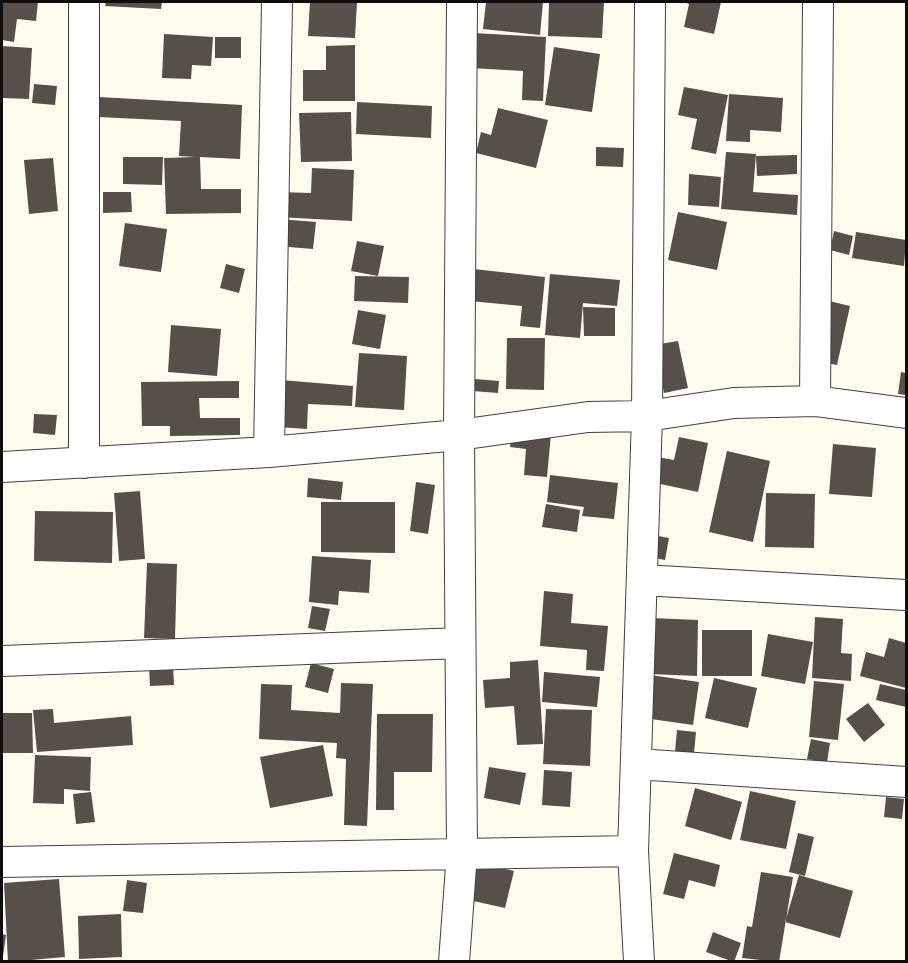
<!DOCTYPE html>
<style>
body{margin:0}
#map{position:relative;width:908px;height:963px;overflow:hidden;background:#fffcee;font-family:Georgia,serif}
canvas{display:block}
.frame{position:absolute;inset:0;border:3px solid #0d0d0d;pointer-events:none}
</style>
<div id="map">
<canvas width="908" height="963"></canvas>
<div class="frame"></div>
</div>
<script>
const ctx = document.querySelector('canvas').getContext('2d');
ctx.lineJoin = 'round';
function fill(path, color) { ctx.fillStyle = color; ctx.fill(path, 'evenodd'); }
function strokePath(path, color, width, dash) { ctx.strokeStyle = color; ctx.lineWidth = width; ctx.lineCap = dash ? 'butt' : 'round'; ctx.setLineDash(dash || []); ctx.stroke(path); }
const building = new Path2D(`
 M2,2H38L36,21L17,19L14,42L2,40Z
 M106,2H162L161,9L105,6Z
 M310,2H357L355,38L308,36Z
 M486,2H543L540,35L483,29Z
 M549,2H604L602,38L548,36Z
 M683,2H721L714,34L684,27L689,4Z
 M473,33L546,37L543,101L522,100L523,71L471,68Z
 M164,34L213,37L211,66L192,65L191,79L162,78Z
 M215,37H241V58H215Z
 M355,45V101H303V70H326V46Z
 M2,46L32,48L29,99L2,98Z
 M554,47L600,54L592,112L545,105Z
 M34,84L57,86L55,105L32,103Z
 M684,87L728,95L716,154L691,149L697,119L678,115Z
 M729,94L783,98L781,132L750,130V142L726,141Z
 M99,97L242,105L240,159L200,157L201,189H241V213L166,214L164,158L195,157L179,156L181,121L98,117Z
 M357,102L432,106L431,138L356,134Z
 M498,108L548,120L536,168L476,153L481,132L491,135Z
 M351,112L352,161L301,162L299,113Z
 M596,147L624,148L623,167L596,166Z
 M726,152L756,154L753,192L798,195L797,215L721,209Z
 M797,155V174L757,176L756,156Z
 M123,157H163L162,185L123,184Z
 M53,158L58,211L29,214L24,160Z
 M312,168L354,170L352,221L278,217L279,192L311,193Z
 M689,174L721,177L719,207L688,205Z
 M103,192H131L132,212L103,213Z
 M678,212L727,222L717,270L668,260Z
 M279,219L316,222L313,249L277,246Z
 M125,223L167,229L161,272L119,266Z
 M834,231L853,236L849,255L830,250Z
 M856,232L906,240L904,266L852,258Z
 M357,241L384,246L378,276L351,271Z
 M226,264L245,269L239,293L220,288Z
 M474,269L545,277L540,328L520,326L522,306L470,301Z
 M550,274L620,280L617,306L583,303L580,338L545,335Z
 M355,276L409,277L408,303L354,301Z
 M829,301L850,306L837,365L816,361Z
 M583,307L615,308V336H584Z
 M358,310L386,315L380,349L352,344Z
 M171,325L221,329L217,376L168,372Z
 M507,338H545L544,390L506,389Z
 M678,341L688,388L664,393L654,345Z
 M359,353L407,356L404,410L355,407Z
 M901,372L906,373V395L898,394Z
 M475,379L499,381L498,393L473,391Z
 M281,380L353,386L352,406L308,404L307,429L278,427Z
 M239,381V398H199L200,418H240V435L170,436V426H142L141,382Z
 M34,414L57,415L55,435L33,433Z
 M513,419L552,423L547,477L524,475L526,449L510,447Z
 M679,437L708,443L698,492L646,481L651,456L674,460Z
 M833,444L876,448L872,497L829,494Z
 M727,451L770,461L753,542L709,532Z
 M550,475L618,483L614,519L582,516L584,507L547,502Z
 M308,478L343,482L341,500L307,497Z
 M416,482L435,485L428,534L410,531Z
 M140,491L145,559L119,561L114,493Z
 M766,493L815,494L814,548L765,547Z
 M321,502H395V553L321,552Z
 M546,504L580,510L577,532L542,527Z
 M35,511L113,512L112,563L34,561Z
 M648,534L669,538L665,560L644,556Z
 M312,556L371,560L369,593L339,591L338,605L309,602Z
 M147,563L177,564L175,639L144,638Z
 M544,591L573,594L571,623L608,626L604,671L586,670L587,650L540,646Z
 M312,606L330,609L325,631L308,628Z
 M815,617L843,619L841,653L852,654L851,681L812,678Z
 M652,618L698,620L697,676L650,674Z
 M702,630H752V676H702Z
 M768,634L813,642L805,684L761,676Z
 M889,638L906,643V688L860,676L866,652L884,657Z
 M538,660L543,744L517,745L514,706L485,708L483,680L510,678V662Z
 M311,663L334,669L328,693L305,687Z
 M173,665L174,685L150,686L149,666Z
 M544,672L600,677L597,707L542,702Z
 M650,675L699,682L693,725L644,718Z
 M714,678L757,688L748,728L705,718Z
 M814,681L844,684L838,740L809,737Z
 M341,683L373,684L367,826L344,825L346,759L336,758L337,743L259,739L261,684L292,685L291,710L340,713Z
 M880,684L906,690V707L876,700Z
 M868,703L885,725L864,742L846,719Z
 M53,709L54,723L131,716L133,745L37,752L33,710Z
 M546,709L592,710L590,766L543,764Z
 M2,713H32L33,753H2Z
 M377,714H433L432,772H394V810H376Z
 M677,730L696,732L694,753L675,751Z
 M811,739L830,743L827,762L807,759Z
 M323,745L333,796L270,808L260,757Z
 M35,755L91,757L90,791L64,789V804L33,803Z
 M489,767L526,773L520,805L484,798Z
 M544,770L572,772L570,807L542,805Z
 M695,788L742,802L731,840L685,826Z
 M750,791L796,801L786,849L740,840Z
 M91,792L95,822L76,824L73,794Z
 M886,797L904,799L902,819L884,817Z
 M798,833L814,837L805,876L789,872Z
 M674,853L720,865L715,887L689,880L684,899L663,894Z
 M469,860L514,871L505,908L460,898Z
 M761,872L793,877L779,962L742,958L747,926L752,927Z
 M799,875L853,891L840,938L785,922Z
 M59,879L65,957L8,962L4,883Z
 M127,880L147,883L143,913L123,911Z
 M121,914L122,957L79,959L78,916Z
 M713,932L741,943L734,962L706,952Z
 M2,934L6,935L3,956H2Z`);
const street = new Path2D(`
 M84,2V463
 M815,401L818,2
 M269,452L277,2
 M2,467L269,452L459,435L588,417L647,416L734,403L815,401L906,413
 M642,580L906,595
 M2,661L460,643
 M636,764L906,782
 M2,862L633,851
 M454,962L462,853L459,435L462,2
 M639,962L633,851L647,416L650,2`);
fill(building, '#564f4a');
strokePath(street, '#404040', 32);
strokePath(street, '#fff', 30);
</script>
